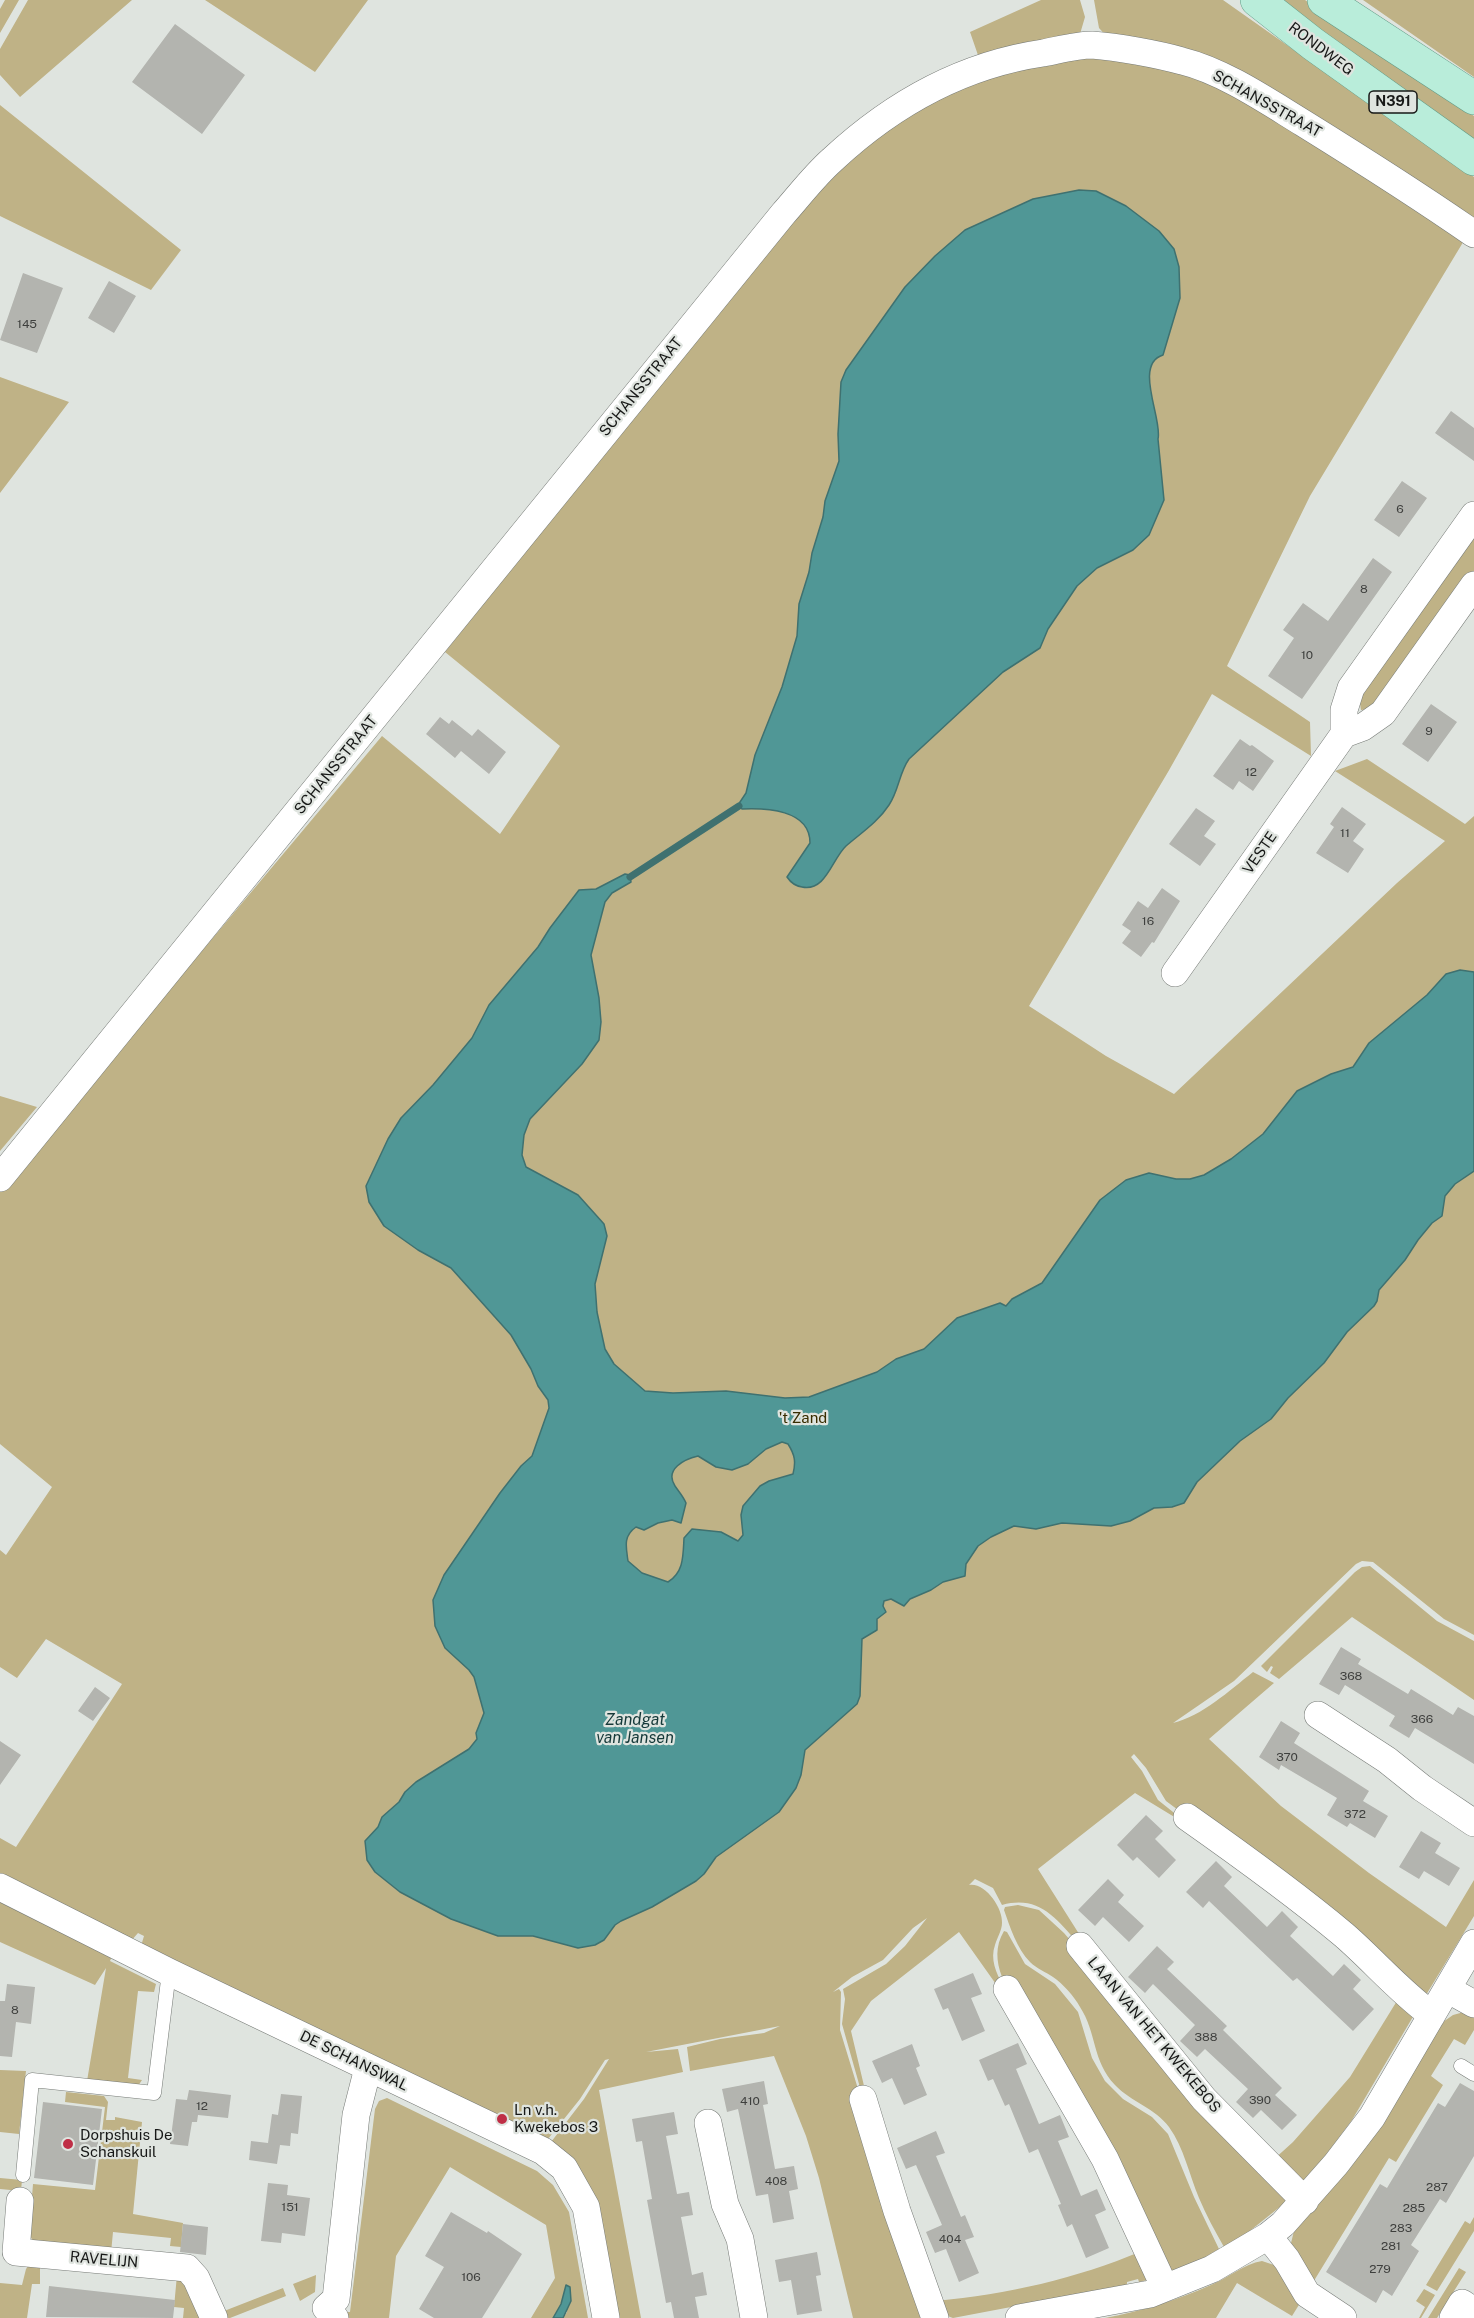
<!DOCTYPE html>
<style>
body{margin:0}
canvas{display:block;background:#dfe4df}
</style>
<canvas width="1474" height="2318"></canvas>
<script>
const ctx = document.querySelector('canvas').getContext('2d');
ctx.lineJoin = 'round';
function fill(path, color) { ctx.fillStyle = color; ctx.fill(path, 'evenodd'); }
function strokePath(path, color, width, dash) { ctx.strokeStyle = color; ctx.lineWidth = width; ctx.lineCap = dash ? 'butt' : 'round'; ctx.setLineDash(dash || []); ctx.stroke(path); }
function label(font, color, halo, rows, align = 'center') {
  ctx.font = font + ' "Public Sans",sans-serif'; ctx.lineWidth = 4.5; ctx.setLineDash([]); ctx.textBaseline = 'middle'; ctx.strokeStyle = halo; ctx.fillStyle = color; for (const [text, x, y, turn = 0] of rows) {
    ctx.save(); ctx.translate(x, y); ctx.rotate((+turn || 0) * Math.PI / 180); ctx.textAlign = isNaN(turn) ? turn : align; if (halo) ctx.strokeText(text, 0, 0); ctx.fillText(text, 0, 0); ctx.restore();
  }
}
const green = new Path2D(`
 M5,0H19L0,33V9Z
 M28,0H132L20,97L0,75V49Z
 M205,0H368L315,72Z
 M1041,0H1080L1085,17L1080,34L979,58L970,32Z
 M1094,0H1223L1474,177V223L1371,154L1109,39L1099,28Z
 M1275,0H1305L1474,116V142Z
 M1363,0H1474V77Z
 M1117,57L1161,67L1217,85L1465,239L1310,496L1227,666L1310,722L1311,756L1212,694L1168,772L1029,1006L1106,1056L1174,1094L1397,883L1445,841L1335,771L1367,759L1465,824L1474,816V1635L1444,1619L1373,1562L1362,1561L1356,1564L1234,1681L1173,1723C1202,1716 1229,1691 1253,1672L1274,1683L1209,1739L1281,1806L1369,1873L1446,1927L1474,1880V1916L1426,1995L1166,1801L1146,1768L1134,1754L1131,1757L1142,1771L1158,1800L1178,1816L1176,1818L1135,1793L1038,1869L1081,1937L1077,1942C1055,1917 1038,1895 1002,1905L993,1888L975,1879L969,1885C985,1882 1003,1908 1002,1923C1002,1930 997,1938 995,1945C990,1959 996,1973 1003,1985L998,1987L959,1932L871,2001L851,2031L865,2090L861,2091L842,2024L845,1999L843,1989L886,1964L905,1946L927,1918L913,1928L883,1960L852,1977L833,1992L839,1989L841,1992L840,2030L928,2318H853L819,2178L806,2136L774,2056L690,2071L687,2047L720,2039L764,2033L780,2026L646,2052L678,2049L683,2072L599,2090L641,2318H616L548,2146L584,2099L609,2059L605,2060L580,2099L544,2144L546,2138L141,1946L144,1936L138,1933L131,1941L0,1877V1838L16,1847L122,1684L46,1639L17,1678L0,1667V1550L6,1555L52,1487L0,1444V1192L382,736L500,834L560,746L445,652L782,228L839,163L927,101L1042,60Z
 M0,105L181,250L151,290L0,216Z
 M0,377L69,402L0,493Z
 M1474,526V572L1390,691L1369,709L1361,710L1359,697Z
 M0,1096L37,1107L0,1151Z
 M1370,1566L1437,1621L1474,1641V1700L1352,1617L1279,1679L1270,1673L1273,1667L1271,1666L1267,1672L1261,1666L1355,1572L1362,1567Z
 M0,1901L112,1956L110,1961L156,1984L154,1992L138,1991L128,2078L142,2080L138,2086L87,2081L106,1968L95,1985L0,1942Z
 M1018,1905L1039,1910L1064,1933L1285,2191L1286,2202L1246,2234L1224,2247C1215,2231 1206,2215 1199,2198C1189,2174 1184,2148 1169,2127C1155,2108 1131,2102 1115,2085C1092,2061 1097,2033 1080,2007C1074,1996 1063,1984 1053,1977C1046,1972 1037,1969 1030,1962C1017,1949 1010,1927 1004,1910L1005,1907Z
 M1004,1931L1007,1932L1025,1964L1055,1984L1078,2012L1092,2058L1105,2081L1123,2099L1152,2117L1168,2134L1194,2197L1219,2249L1199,2261L1170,2272L1002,1977C996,1961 995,1946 1004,1931Z
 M1400,1996L1414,2015L1352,2120L1305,2183L1272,2161L1293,2142L1350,2077Z
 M1464,2012L1474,2014V2030L1465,2045L1454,2039L1431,2076L1443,2085L1396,2162L1389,2158L1312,2284L1291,2243L1294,2231L1351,2167L1443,2022L1453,2015Z
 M0,2070L26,2071L19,2134L0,2132Z
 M66,2092L104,2096L108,2102L106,2120H115V2117L142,2122L133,2214L183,2223L181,2247L170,2246L171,2238L113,2232L111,2253L33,2241L29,2234L33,2184L95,2190L105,2107L65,2102Z
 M387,2098L537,2171L553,2185L569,2212L588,2318H563L567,2312L566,2286L561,2304L553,2318H531L555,2278L546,2225L450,2167L396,2256L389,2318H347L343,2312H350L375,2109L379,2101Z
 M0,2178L22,2180L21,2191L0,2189Z
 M1474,2217V2231L1437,2291L1426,2285L1465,2221L1470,2224Z
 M1142,2251L1147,2280L1139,2282L1138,2279L1127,2282V2285L953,2318L942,2314L936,2301C1008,2294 1075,2279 1142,2251Z
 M1262,2261L1277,2266L1302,2300L1292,2316L1237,2283L1216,2318H1105C1142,2311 1177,2300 1211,2285C1228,2278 1244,2264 1262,2261Z
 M31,2262L40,2265V2284H32L27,2318H0V2283L22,2285L26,2269Z
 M1459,2268L1466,2272L1437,2318H1428Z
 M177,2275L184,2278L206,2318H183L184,2308L174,2307Z
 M316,2275L315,2292L300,2301L293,2284Z
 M283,2288L286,2296L230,2318H221L219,2313Z
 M1424,2289L1435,2295L1421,2318H1419L1425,2307L1416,2301Z`);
const water = new Path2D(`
 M1079,190L1096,191L1126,206L1159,231L1174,249L1179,267L1180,298L1163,355C1133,364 1163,420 1158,439L1164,500L1149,535L1133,550L1097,568L1077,586L1048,629L1040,648L1003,672L909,759C899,773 899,790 889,805C878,822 861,833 846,846C832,859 826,892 802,887C795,886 791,883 787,877L810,843C810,809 765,808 742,809L738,805L746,793L755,755L782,687L797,636L799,604L809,572L812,553L823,517L825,501L839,461L838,434L841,382L846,370L905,287L935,256L965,230L1033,199Z
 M625,874L630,875L631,882L612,893L605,902L591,955L599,998L601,1022L599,1040L582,1064L530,1119L524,1135L522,1155L526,1167L578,1195L604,1224L607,1236L595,1284L597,1312L605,1349L614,1364L645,1391L673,1393L726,1391L785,1398L809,1397L877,1372L896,1359L924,1349L957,1318L1000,1303L1006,1306L1012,1299L1042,1283L1100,1200L1126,1180L1149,1173L1176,1179H1190L1204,1175L1231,1159L1263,1134L1297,1091L1331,1074L1353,1067L1369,1043L1427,995L1446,974L1460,970L1474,972V1171L1455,1184L1445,1196L1442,1216L1432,1223L1418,1240L1405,1260L1379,1290L1377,1301L1374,1306L1347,1332L1324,1363L1288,1398L1271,1419L1240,1441L1197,1482L1184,1503L1172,1507L1154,1508L1130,1521L1111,1526L1062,1523L1036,1529L1014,1526L991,1537L978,1546L966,1564L965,1576L943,1582L931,1590L910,1599L904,1606L891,1599L884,1601L883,1606L886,1612L877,1619V1630L862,1639L860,1696L857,1704L805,1750L801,1775L796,1788L779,1812L716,1857L704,1874L696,1881L652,1907L621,1921L615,1925L604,1940L595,1945L578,1948L533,1936H498L451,1919L400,1892L375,1872L367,1860L365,1841L378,1827L382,1817L399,1802L405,1792L416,1782L469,1749L477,1739L476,1733L484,1713L474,1677L469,1670L445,1648L435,1626L433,1600L444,1575L500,1493L521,1466L532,1456L549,1408L548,1400L538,1386L531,1369L511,1335L451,1268L418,1250L384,1226L369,1202L366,1186L388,1139L401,1118L433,1085L472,1038L489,1005L538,947L550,928L579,890L596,889ZM782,1442L788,1444C795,1455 796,1462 793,1474L769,1481L760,1486L743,1506L741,1515L743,1535L738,1541L721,1532L692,1529L684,1538C683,1556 684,1572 668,1582L642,1573L628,1561C626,1547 623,1536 636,1527L644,1530L658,1523L672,1520L681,1523L686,1503C683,1496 679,1492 675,1486C664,1469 685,1459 698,1456L716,1467L732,1470L748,1464L766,1449Z
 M566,2285L570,2287L571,2301L563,2318H553L561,2304Z`);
const stream = new Path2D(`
 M630,877L739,806`);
const building = new Path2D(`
 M175,24L245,75L202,134L132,82Z
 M23,273L63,288L37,353L0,340Z
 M109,281L136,296L114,333L88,318Z
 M1451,411L1474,428V461L1435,433Z
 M1402,481L1427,498L1399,537L1374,520Z
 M1373,558L1392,572L1302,699L1268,676L1294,638L1283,630L1303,603L1328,621Z
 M1431,704L1457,722L1428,762L1402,744Z
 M440,717L449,724L452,720L472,736L478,729L506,752L489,774L461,751L455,758L426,734Z
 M1240,739L1250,746L1252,745L1274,761L1253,791L1239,781L1233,790L1213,776Z
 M1342,807L1366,824L1353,841L1364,849L1348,873L1316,853L1334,827L1330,824Z
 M1196,808L1215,821L1204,836L1216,844L1200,866L1169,844Z
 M1162,888L1180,901L1154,943L1152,942L1141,957L1122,943L1131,931L1122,925L1138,901L1148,908Z
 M1341,1647L1361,1659L1358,1664L1408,1694L1411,1689L1453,1715L1458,1707L1474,1716V1764L1415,1728L1409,1738L1389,1726L1395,1716L1345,1685L1339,1695L1319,1684Z
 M95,1687L110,1698L93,1721L78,1711Z
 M1281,1721L1300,1733L1294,1743L1369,1791L1363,1801L1388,1816L1375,1838L1350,1823L1347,1827L1327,1815L1337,1798L1281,1765L1279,1770L1259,1757Z
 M0,1741L21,1755L0,1785Z
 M1146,1815L1163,1831L1155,1839L1176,1860L1159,1878L1137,1857L1133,1861L1117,1845Z
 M1421,1831L1441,1843L1435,1853L1460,1868L1449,1886L1424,1871L1419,1879L1399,1867Z
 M1216,1861L1232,1877L1224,1886L1267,1927L1282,1911L1298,1927L1290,1936L1333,1976L1344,1964L1361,1980L1353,1989L1374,2009L1353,2031L1297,1978L1293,1981L1209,1901L1203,1908L1186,1892Z
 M1108,1879L1124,1895L1118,1902L1144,1926L1129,1942L1103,1917L1095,1926L1078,1910Z
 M1157,1946L1174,1962L1167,1969L1227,2026L1223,2030L1282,2088L1275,2095L1297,2115L1282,2130L1261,2110L1253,2118L1236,2102L1248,2089L1205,2049L1197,2057L1180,2041L1195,2025L1153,1984L1145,1993L1128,1977Z
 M973,1973L982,1994L971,1998L985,2031L962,2041L948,2008L943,2010L934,1989Z
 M7,1984L35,1987L31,2024L16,2022L12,2057L0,2056V2001H5Z
 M1018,2043L1027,2064L1016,2069L1039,2124L1060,2115L1069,2137L1058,2141L1081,2196L1097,2189L1106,2210L1095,2215L1109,2248L1086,2258L1072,2224L1067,2227L1058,2205L1061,2204L1038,2149L1029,2153L1009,2104L1005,2106L993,2079L988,2081L979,2060Z
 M912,2044L920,2066L916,2068L927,2095L904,2105L892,2078L882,2083L872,2061Z
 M764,2081L768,2104L763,2105L775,2169L794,2166L798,2189L789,2191L794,2219L773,2223L768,2194L756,2196L738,2109L727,2112L722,2089Z
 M1460,2083L1474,2091V2156L1446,2203L1440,2199L1411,2245L1419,2251L1392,2296L1383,2290L1376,2303L1326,2272L1380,2184L1387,2188L1438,2103L1445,2107Z
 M189,2090L231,2095L228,2118L198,2115L197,2122H192L188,2146L170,2144L176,2099L187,2100Z
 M281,2094L302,2096L298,2134L291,2133L290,2146L280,2145L277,2164L249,2160L251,2141L268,2143L272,2114L278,2115Z
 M43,2102L102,2109L93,2185L34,2178Z
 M674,2112L678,2134L666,2136L677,2194L689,2192L693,2215L681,2217L692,2275L703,2272L707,2295L695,2297L699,2318H674L671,2302L666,2303L647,2200L652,2199L642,2141L636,2142L632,2119Z
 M936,2131L945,2153L936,2156L961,2217L965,2215L974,2237L965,2240L979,2273L959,2282L946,2249L935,2253L926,2232L942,2225L916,2165L906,2169L897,2148Z
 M268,2183L288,2185L287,2195L310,2198L305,2236L282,2233L281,2243L261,2241Z
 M451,2212L487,2233L488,2231L522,2254L482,2318H434L419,2309L444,2267L425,2256Z
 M183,2224L208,2227L206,2255L180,2252Z
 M817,2252L821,2275L816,2276L822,2311L797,2315L791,2280L779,2282L775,2260Z
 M49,2286L175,2300L173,2318L46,2317Z`);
const service = new Path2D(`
 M1461,2066L1474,2074
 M23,2175L32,2080L154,2093L169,1972`);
const minor = new Path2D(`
 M1344,734L1363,727L1383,713L1474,585
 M1175,973L1344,734V710L1351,688L1474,515
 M0,1178L783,214C799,196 814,176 832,160C891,105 962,65 1043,53C1059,50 1077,45 1092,45C1118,47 1157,54 1182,61C1223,71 1267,101 1303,123C1361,159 1418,195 1474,234
 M1318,1715L1387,1760L1422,1788L1474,1823
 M1187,1817C1241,1855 1294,1893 1344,1935C1374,1961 1400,1992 1432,2015
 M0,1887L169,1972L543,2151L564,2168L586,2207L606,2318
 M1080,1946L1204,2099L1305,2201
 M1007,1989L1105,2159L1165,2288
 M1447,1989L1474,2004
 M863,2099L897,2211L935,2318
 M708,2123L725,2204L740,2239L754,2318
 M20,2201L16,2252L187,2268L196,2278L214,2318
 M1268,2236L1287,2260L1307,2294L1343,2318
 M335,2318L326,2308L336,2299L356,2115L368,2068
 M1019,2318L1150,2294L1212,2269L1268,2236L1283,2224L1336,2164L1372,2117L1474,1943
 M1453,2318L1462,2303L1474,2311`);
const primary = new Path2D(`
 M1257,0L1313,44L1474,159
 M1324,0L1474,98`);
const markers = [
 [502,2119,6,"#bf2f46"],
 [68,2144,6,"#bf2f46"]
];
const numberNames = [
 ["145",27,324],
 ["6",1400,509],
 ["8",1364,589],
 ["10",1307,655],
 ["9",1429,731],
 ["12",1251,772],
 ["11",1345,833],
 ["16",1148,921],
 ["368",1351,1676],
 ["366",1422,1719],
 ["370",1287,1757],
 ["372",1355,1814],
 ["8",15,2010],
 ["388",1206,2037],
 ["390",1260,2100],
 ["410",750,2101],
 ["12",202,2106],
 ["408",776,2181],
 ["287",1437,2187],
 ["151",290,2207],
 ["285",1414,2208],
 ["283",1401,2228],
 ["404",950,2239],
 ["281",1391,2246],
 ["279",1380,2269],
 ["106",471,2277]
];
const shields = [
 [1393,102,48]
];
const shieldNames = [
 ["N391",1393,102]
];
const streetNames = [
 ["RONDWEG",1321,49,37],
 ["SCHANSSTRAAT",1267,104,29],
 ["SCHANSSTRAAT",641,387,-51],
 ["SCHANSSTRAAT",336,765,-51],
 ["VESTE",1260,853,-55],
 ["LAAN VAN HET KWEKEBOS",1154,2035,50],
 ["DE SCHANSWAL",354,2061,26],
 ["RAVELIJN",104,2260,5]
];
const parkNames = [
 ["'t Zand",803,1418]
];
const poiNames = [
 ["Ln v.h.",514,2110],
 ["Kwekebos 3",514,2127],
 ["Dorpshuis De",80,2135],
 ["Schanskuil",80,2152]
];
const waterNames = [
 ["Zandgat",635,1720],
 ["van Jansen",635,1738]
];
fill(green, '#bfb286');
fill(water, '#509796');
strokePath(water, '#3f7170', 1.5);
strokePath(stream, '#3f7170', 7);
fill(building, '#b3b4af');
strokePath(service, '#777b77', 15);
strokePath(minor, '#777b77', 28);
strokePath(primary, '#629b86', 34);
strokePath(service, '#fff', 14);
strokePath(minor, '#fff', 27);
strokePath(primary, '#b9edda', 33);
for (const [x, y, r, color] of markers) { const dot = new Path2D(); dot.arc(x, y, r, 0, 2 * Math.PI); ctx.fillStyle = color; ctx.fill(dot); strokePath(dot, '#dfe4df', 2); }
label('12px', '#3e3f3d', null, numberNames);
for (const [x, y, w] of shields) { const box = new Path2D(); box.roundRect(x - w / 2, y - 11, w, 22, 4.5); ctx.fillStyle = '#dfe4df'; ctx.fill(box); strokePath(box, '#171817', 1.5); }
label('bold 14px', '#171817', null, shieldNames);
label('15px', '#171817', '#dfe4df', streetNames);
label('15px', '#392d01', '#dfe4df', parkNames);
label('15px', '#171817', '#dfe4df', poiNames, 'left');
label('italic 16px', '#153939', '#dfe4df', waterNames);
</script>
